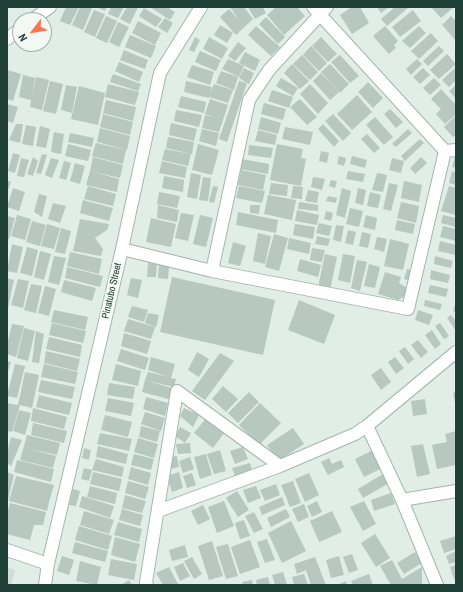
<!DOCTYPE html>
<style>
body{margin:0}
#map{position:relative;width:463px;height:592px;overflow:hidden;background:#e1ede7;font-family:"Archivo Narrow",sans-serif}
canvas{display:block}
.frame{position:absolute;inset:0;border:8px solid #1f4036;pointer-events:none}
.north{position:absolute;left:12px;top:12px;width:40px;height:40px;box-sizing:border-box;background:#f2f9f5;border:1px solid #9eafa9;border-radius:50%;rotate:239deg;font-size:11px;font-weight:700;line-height:16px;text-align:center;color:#1f4036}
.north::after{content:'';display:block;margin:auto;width:14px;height:18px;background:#ff734d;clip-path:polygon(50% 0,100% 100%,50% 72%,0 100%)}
</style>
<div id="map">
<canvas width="463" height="592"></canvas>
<div class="frame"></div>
<div class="north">N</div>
</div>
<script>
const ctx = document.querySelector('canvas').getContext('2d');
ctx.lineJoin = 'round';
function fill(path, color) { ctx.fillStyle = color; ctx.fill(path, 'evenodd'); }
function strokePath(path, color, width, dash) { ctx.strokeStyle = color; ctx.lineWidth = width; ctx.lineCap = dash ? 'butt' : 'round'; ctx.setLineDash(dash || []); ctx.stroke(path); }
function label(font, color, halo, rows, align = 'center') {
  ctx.font = font + ' "Archivo Narrow",sans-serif'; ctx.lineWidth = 4; ctx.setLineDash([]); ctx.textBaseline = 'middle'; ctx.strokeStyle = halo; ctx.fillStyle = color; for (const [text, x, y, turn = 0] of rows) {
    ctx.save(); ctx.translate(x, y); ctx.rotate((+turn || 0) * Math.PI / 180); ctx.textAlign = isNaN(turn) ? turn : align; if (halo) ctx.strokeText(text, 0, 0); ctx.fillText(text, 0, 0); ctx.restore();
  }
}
const built = new Path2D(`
 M7,567L15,570L11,585H7Z`);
const building = new Path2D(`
 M66,7H79L70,25L60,21Z
 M80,7L92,8L83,30L72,25Z
 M96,7H107L105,11Z
 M111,7H124L118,18L108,14Z
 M127,7H138L130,24L120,19Z
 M150,7H167L175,12L170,20Z
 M230,7H244L253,19L236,35L220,17L229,9L239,20Z
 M248,7H263L266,13L255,19Z
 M276,7H297L305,16L284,35L267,15Z
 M352,7H360L369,23L352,34L340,15Z
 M377,7H389L381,13Z
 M395,7L408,8L387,26L381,19Z
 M431,7H454L441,18Z
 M144,8L162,19L156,27L139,16Z
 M94,10L105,14L95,37L84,32Z
 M413,10L421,21L400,37L392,27Z
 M106,16L117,21L107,43L96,38Z
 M451,16L456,21V41L442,25Z
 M266,17L285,37L278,44L259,24Z
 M165,18L173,23L167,33L158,27Z
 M138,21L161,33L155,45L132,33Z
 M118,22L129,27L119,47L109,42Z
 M220,25L233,33L227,43L214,35Z
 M256,26L280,47L271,56L248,35Z
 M385,26L398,41L394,45L396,48L389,54L373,36Z
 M419,26L426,33L410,48L402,41Z
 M431,33L438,41L419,59L411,51Z
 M130,35L156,46L151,58L125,47Z
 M195,37L200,40L194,52L189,50Z
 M209,37L228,48L222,59L203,49Z
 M321,37L337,54L328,62L312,46Z
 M238,42L246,48L235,61L228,56Z
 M311,46L327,63L319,71L303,55Z
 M439,46L444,51L428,66L423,61Z
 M124,50L148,60L145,69L120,60Z
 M200,51L221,60L216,71L195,62Z
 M245,52L260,60L255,71L239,63Z
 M447,54L456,64L439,79L430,70Z
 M302,55L318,72L310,80L293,64Z
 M340,55L359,76L350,83L331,62Z
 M228,59L244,66L239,77L222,69Z
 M417,59L422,64L411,75L406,69Z
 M119,62L143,72L139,82L115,71Z
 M292,64L309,81L300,89L284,73Z
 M330,64L349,84L340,93L321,72Z
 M192,65L214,72L210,85L187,77Z
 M456,67V80L449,87L442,80Z
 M244,68L254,73L249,84L239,78Z
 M423,68L430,75L420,84L413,77Z
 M7,70L21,74L13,101L7,99Z
 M221,71L238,77L234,90L216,83Z
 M321,73L339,92L330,100L313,81Z
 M113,74L141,84L138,91L110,82Z
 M23,75L35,78L32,98L36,77L49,80L42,110L30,107L31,100L19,97Z
 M281,78L298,88L293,96L276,86Z
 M434,78L441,85L430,95L423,88Z
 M50,81L63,84L56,114L43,111Z
 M186,81L212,87L209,98L184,92Z
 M239,81L247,83L227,142L219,139Z
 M368,82L383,98L373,108L358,92Z
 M108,84L139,92L135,105L105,97Z
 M214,84L233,90L228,103L209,97Z
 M310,84L328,103L318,114L300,94Z
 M66,85L77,87L72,113L61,110Z
 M456,85V99L449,91Z
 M79,86L105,93L98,125L71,119Z
 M441,89L456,105V114L445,124L436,114L441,109L431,99Z
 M272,90L293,97L289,108L268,101Z
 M357,95L372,112L352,130L337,114Z
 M181,96L206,102L204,113L178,107Z
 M210,99L228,105L219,132L202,128L205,115L216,118L205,114Z
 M300,99L317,117L307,125L290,107Z
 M106,100L136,107L133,121L103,113Z
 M264,103L286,109L283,120L261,114Z
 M7,104L18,107L13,123L7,121Z
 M390,109L403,122L396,128L384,114Z
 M176,110L202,115L199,127L174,121Z
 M103,114L133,122L130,135L100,127Z
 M333,114L351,133L343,141L325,121Z
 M456,115V135L453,137L444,127Z
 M261,117L281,123L278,134L258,129Z
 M375,117L393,137L384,145L366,125Z
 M171,123L197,129L194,141L169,135Z
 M16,124H23L20,143L9,140Z
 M323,124L339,141L334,147L318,129Z
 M26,125L36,127L33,146L22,144Z
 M40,126L50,129L46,148L36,146Z
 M285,127L313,132L310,145L282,139Z
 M100,128L130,136L127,150L97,142Z
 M202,129L219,133L216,146L199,141Z
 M408,129L412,133L396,147L392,144Z
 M258,130L277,135L275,145L255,141Z
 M54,132L64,134L61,154L51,152Z
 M70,133L94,138L92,147L68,142Z
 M367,134L380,148L374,153L361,139Z
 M168,137L194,142L192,154L166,148Z
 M420,139L424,143L405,161L401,156Z
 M96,143L126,150L123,164L92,156Z
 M68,144L91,150L88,161L65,156Z
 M198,144L219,150L212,175L192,170Z
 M277,144L303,149L301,158L306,159L301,186L270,180Z
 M249,145L273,148L271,158L248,155Z
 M165,149L191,154L188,166L162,160Z
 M321,151L329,153L327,163L319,161Z
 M13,153L20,155L15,173L8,171Z
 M42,154L47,155L41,174L36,173Z
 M339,156L346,158L344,166L337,164Z
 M352,156L367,160L365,168L350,164Z
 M455,156H456V168L452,167Z
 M33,157L38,161L33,176L27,174Z
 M93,157L123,165L120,178L90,171Z
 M421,157L427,163L415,174L410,168Z
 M21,158L29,160L24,177L17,176Z
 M51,158L59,160L52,178L45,175Z
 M392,158L404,161L401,173L389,170Z
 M242,159L269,164L268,174L240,169Z
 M64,161L71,163L66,180L59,178Z
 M162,161L187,167L185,178L159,173Z
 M75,163L85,166L80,184L70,181Z
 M241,170L266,175L263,190L238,185Z
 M90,171L119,179L117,192L86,185Z
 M348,171L365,174L363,182L346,179Z
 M452,171L456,173V185L449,183Z
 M191,173L201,175L197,199L187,197Z
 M377,173L387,175L383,192L372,190Z
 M164,176L184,180L183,192L162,188Z
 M203,177L211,178L208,201L199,200Z
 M313,177L325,179L322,190L311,187Z
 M7,180L11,182L7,193Z
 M331,180L337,181L335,188L329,186Z
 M404,181L422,185L419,202L401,198Z
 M271,183L288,185L287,196L269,194Z
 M389,183L398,185L391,211L383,209Z
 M88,186L116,194L113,206L84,199Z
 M213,186L218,187L214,203L209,202Z
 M239,186L265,191L262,203L236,198Z
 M293,186L303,187L302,199L291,198Z
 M449,186L456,188V215L441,211Z
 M13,188L25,192L19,211L7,207Z
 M342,188L351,191L345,218L336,215Z
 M358,188L366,190L363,205L355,203Z
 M308,190L319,192L317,203L305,201Z
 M159,192L180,196L177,208L157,204Z
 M370,192L381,195L378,208L367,206Z
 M39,194L47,196L42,217L34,212Z
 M268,195L296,200L292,220L264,214Z
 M328,196L337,198L336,203L326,201Z
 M83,200L113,208L109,221L80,213Z
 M299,202L318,205V211L298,209Z
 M401,202L419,206L416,223L397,218Z
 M53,203L66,206L60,223L48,219Z
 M158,205L179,210L177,222L157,218Z
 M250,205H260L259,214L250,213Z
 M350,208L363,211L359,227L346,224Z
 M297,210L319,215L317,225L295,221Z
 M326,211L333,213L331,221L324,219Z
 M238,212L278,220L276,233L236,225Z
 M181,213L194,215L188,241L175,238Z
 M17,215L31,219L25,240L11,236Z
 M200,215L213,218L206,247L193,244Z
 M366,215L377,218L375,230L363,227Z
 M443,215L456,218V227L441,223Z
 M7,216L15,218L9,239H7Z
 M151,218L176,224L171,247L146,242Z
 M80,219L109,224L107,230L95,238L103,249L101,256L73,251Z
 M397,220L415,224L413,234L395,230Z
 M32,221L46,225L40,246L26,242Z
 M319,223L332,226L329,236L316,233Z
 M47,224L60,228L54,249L41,246Z
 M295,224L315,227L313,239L293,235Z
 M336,225L344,226L341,242L333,240Z
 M443,226L456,229V241L440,237Z
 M61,228L71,231L65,254L55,252Z
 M348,230L356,232L353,245L345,243Z
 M362,232L371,234L368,248L359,246Z
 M258,233L271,236L265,264L253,261Z
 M274,234L288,238L279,271L265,267Z
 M317,236L330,239L328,246L315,244Z
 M377,237L387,239L384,252L374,249Z
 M289,238L311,243L309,254L287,249Z
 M390,239L409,244L403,270L384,266Z
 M440,241L456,245V255L438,251Z
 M233,242L246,246L240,266L228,263Z
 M12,244L23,247L17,273L7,271Z
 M27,247L38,250L32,276L20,273Z
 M312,248L325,250L322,262L310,260Z
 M40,251L51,254L44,280L34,277Z
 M70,252L102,259L99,274L67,266Z
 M325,254L337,257L330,290L318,287Z
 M343,254L355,256L350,283L338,280Z
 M54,256L66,258L59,285L48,282Z
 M435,256L453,261L451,268L434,264Z
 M300,259L321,265L318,277L297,271Z
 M357,260L367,262L360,291L351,288Z
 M148,263L157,264L156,277H147Z
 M159,264L169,266L168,279L158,278Z
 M369,264L380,267L375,288L364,286Z
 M67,267L103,276L100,287L65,278Z
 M407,269L414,271L411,281L404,279Z
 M431,270L450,275L448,283L430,279Z
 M385,272L401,277L399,283L407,288V295L398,300L378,294Z
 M172,277L275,300L263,355L160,332Z
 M7,278L14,280L8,308H7Z
 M131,278L142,280L138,298L127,295Z
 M18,279L29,281L23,308L11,305Z
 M64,280L96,288L92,301L61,292Z
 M31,284L42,286L36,313L24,310Z
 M430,285L448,289L446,297L428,293Z
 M45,286L56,289L49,316L38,313Z
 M299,300L335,315L324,344L288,330Z
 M425,300L442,304L440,310L424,306Z
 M456,301V312L453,311Z
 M132,306L148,310L144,322L128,317Z
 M54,310L88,317L85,330L51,322Z
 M418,310L433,315L429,325L415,320Z
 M148,313L159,315L156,327L145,323Z
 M451,315L456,321V331L447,318Z
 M128,319L155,327L151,339L124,331Z
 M52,323L86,331L83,343L49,335Z
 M440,323L449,336L444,339L435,326Z
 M12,324L24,326L16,357L7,354V345Z
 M24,328L35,331L28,361L17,358Z
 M432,330L441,344L435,349L425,335Z
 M36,331L44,334L39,363L32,362Z
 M124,333L151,341L147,354L121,346Z
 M49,337L82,345L80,357L46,349Z
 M418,340L428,352L421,358L411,345Z
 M405,347L414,359L408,364L399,351Z
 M121,349L149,358L145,370L117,361Z
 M46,351L80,359L77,371L44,363Z
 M197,352L209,359L199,377L188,370Z
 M220,353L234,361L205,400L192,391Z
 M151,357L175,364L171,378L176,379L174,387L145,380L148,372L169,377L148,370Z
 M395,357L404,368L396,374L388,362Z
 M7,361L11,362L7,374Z
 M15,364L25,366L17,398L7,396Z
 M44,364L78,372L75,384L41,377Z
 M116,364L141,371L138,386L112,380Z
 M381,368L391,382L381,390L371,375Z
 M25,372L39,375L32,408L20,405L12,432L7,431V403L18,405Z
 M41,380L75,387L72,399L38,392Z
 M145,380L175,389L172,400L142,392Z
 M109,383L135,387L133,399L107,395Z
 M223,386L238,399L226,412L212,399Z
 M249,392L259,402L238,423L228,413Z
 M456,392V402H455L453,393Z
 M39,395L72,403L69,415L36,407Z
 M146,397L168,403L165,416L143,409Z
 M108,398L134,403L131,416L105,411Z
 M425,399L427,414L413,416L411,401Z
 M260,403L281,423L259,445L239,425Z
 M33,408L67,417L64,429L31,421Z
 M184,408L199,415L193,427L180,416Z
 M19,410L31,413L25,435L13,431Z
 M145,412L165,418L161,431L141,424Z
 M105,415L132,422L128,437L101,430Z
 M207,417L224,433L213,448L194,433Z
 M33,423L67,431L64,443L31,435Z
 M141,426L160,431L157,442L139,437Z
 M180,427L191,433L185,443L175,436Z
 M293,428L304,444L278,461L267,445Z
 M456,431V465L437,469L432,445L447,442L445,434Z
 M100,433L132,439L129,451L97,444Z
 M27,435L60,443L57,455L26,448L56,456L53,468L20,460Z
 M11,437L22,440L11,466L7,463V453Z
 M138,438L158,444L154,458L134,452Z
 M190,443L191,453L178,454L176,444Z
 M423,444L430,474L417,477L411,446Z
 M98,446L128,454L126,464L96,457Z
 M243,447L248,459L235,464L230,451Z
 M84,448L91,450L89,460L82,458Z
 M375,449L384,467L364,477L355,459Z
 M220,450L226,471L214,474L207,454Z
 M134,454L154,459L151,470L131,465Z
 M206,454L212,475L200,479L194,457Z
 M177,456L179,467L171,469L169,457Z
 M190,457L194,469L183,473L179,461Z
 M329,458L332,464L341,460L344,467L328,475L321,462Z
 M96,459L124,467L122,477L92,470Z
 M17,460L54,469L51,482L14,472Z
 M250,463L252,470L235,476L232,468Z
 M131,467L151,473L148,485L128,479Z
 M84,468L92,470L89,481L81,479Z
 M7,472L14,475L8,500H7Z
 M93,472L122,479L119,491L90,484Z
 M179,472L183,488L172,492L167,476Z
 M192,473L196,485L187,488L183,476Z
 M309,473L319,495L305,502L295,479Z
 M383,474L389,483L363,498L358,489Z
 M16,476L54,485L50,498L16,489L50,498L47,511L9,501Z
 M128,481L149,487L145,499L125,493Z
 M293,481L301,503L290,507L281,485Z
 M276,484L280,495L265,501L260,490Z
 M90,486L117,493L115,504L87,497Z
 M256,486L261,498L248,503L243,490Z
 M73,489L80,491L76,506L69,505Z
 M237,491L249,510L238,517L226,498Z
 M391,493L395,504L374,511L371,500Z
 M125,495L146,501L142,513L122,508Z
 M82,496L114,506L110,518L79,507Z
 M282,497L285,505L262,515L259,507Z
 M224,501L234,526L217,533L208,507Z
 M317,501L322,512L312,517L307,506Z
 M364,501L376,524L363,531L350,507Z
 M10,503L46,512L43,525H34L30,540L7,534V514Z
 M304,504L309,517L298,522L292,509Z
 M203,505L210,519L198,525L191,511Z
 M122,509L143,515L140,526L119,520Z
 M286,509L290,517L271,527L267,518Z
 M84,511L114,520L109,534L80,525Z
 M332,511L342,532L319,542L310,521Z
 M254,512L263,529L254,533L245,516Z
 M244,520L250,536L240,539L235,523Z
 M291,521L306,551L282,563L268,533Z
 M118,522L142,529L139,542L114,535Z
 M79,526L112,536L108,550L75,540Z
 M375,534L390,558L376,567L361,543Z
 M456,536V549L444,553L440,541Z
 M115,537L140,544L135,562L111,555Z
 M267,539L275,560L265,563L257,542Z
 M250,540L260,567L240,574L231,547Z
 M212,541L223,576L209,580L198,546Z
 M75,542L108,551L105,562L72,553Z
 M228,544L238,576L226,579L216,547Z
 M185,545L188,557L172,561L169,550Z
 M456,551V562L449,564L446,556Z
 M415,552L422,563L404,574L397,563Z
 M352,554L358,570L349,573L343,557Z
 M62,556L74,560L69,575L57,571Z
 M339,556L344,575L331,578L326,560Z
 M192,557L202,574L194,579L184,561Z
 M315,557L326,585H311L306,570L297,574L294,564Z
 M111,559L137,564L134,580L108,575Z
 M392,560L402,579L422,567V584L391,585L380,566Z
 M80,561L101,567L97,585L76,581Z
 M183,563L190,576L180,581L174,567Z
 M456,565V578L454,579L450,567Z
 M169,567L178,584L177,585H163L156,573Z
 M283,572L287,585H275L272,575Z
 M304,574L308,585H294L292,577Z
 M369,574L373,585H353L351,581Z
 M268,577L270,585H257L256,580Z
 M129,580L132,585H121Z
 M252,580L253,585H243L242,582Z
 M346,581L347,585H337Z`);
const minor = new Path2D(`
 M313,7L445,151
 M32,20L50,7
 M7,39L20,29
 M122,249L212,271L408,309L445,151L456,150
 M212,271L249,100L269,70L327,7
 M367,426L402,500L437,585
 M402,500L456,491
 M158,511L280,466L355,434L367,426L456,352
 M7,550L48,564
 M45,585L48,564L122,249L160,73L201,7
 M147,585L146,582L177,391L280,466`);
const streetNames = [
 ["Pinatubo Street",112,291,-77]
];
fill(built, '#cfddd6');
fill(building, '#b6c8c0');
strokePath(minor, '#a3b6ae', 14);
strokePath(minor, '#fff', 12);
label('10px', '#1f4036', '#f2f9f5', streetNames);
</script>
